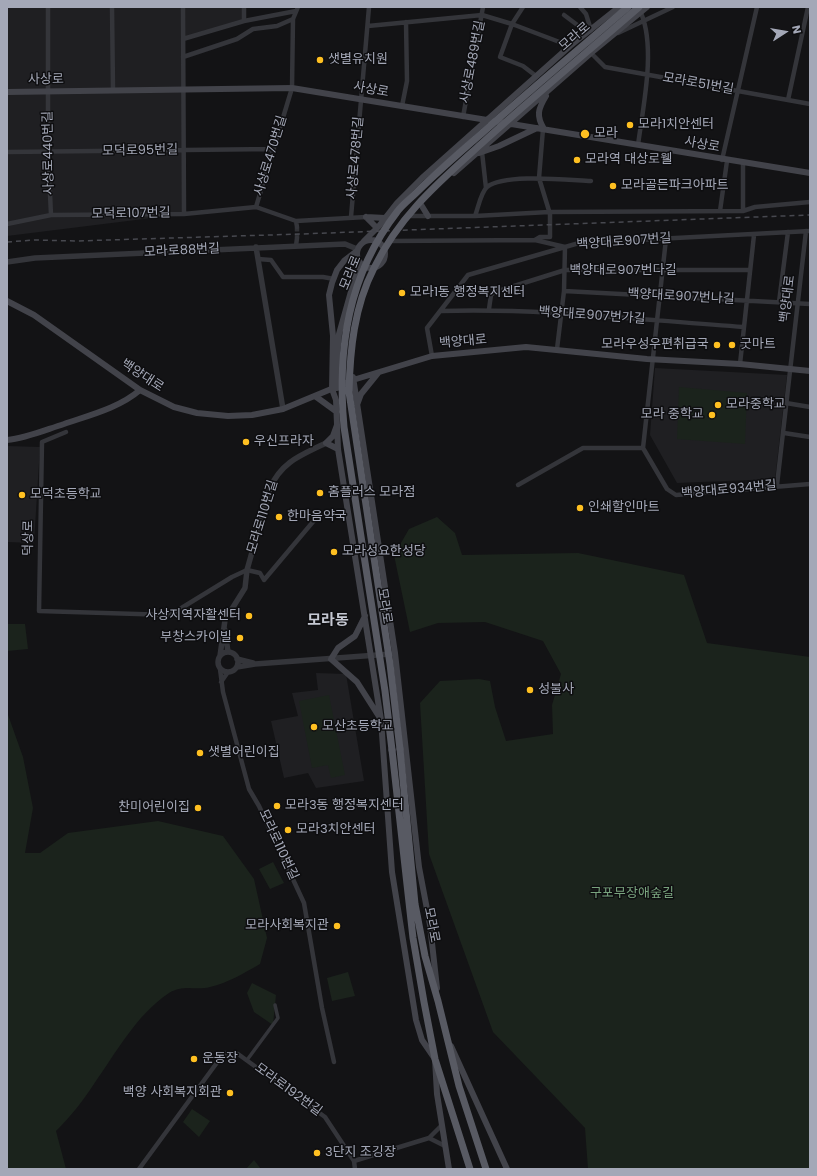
<!DOCTYPE html>
<meta charset="utf-8">
<style>
body{margin:0}
#map{position:relative;width:817px;height:1176px;overflow:hidden;background:#131315;font-family:Poppins,sans-serif}
canvas{display:block}
.frame{position:absolute;inset:0;border:8px solid #a4a8b7;pointer-events:none}
.north{position:absolute;left:765px;top:12px;width:40px;height:40px;-webkit-text-stroke:3px #0e0e10;paint-order:stroke;rotate:78deg;font-size:11px;font-weight:700;line-height:16px;text-align:center;color:#a4a8b7}
.north::after{content:'';display:block;margin:auto;width:14px;height:18px;background:#a4a8b7;clip-path:polygon(50% 0,100% 100%,50% 72%,0 100%)}
</style>
<div id="map">
<canvas width="817" height="1176"></canvas>
<div class="frame"></div>
<div class="north">N</div>
</div>
<script>
const ctx = document.querySelector('canvas').getContext('2d');
ctx.lineJoin = 'round';
function fill(path, color) { ctx.fillStyle = color; ctx.fill(path, 'evenodd'); }
function strokePath(path, color, width, dash) { ctx.strokeStyle = color; ctx.lineWidth = width; ctx.lineCap = dash ? 'butt' : 'round'; ctx.setLineDash(dash || []); ctx.stroke(path); }
function label(font, color, halo, rows, align = 'center') {
  ctx.font = font + ' Poppins,"Noto Sans KR",sans-serif'; ctx.lineWidth = 3; ctx.setLineDash([]); ctx.textBaseline = 'middle'; ctx.strokeStyle = halo; ctx.fillStyle = color; for (const [text, x, y, turn = 0] of rows) {
    ctx.save(); ctx.translate(x, y); ctx.rotate((+turn || 0) * Math.PI / 180); ctx.textAlign = isNaN(turn) ? turn : align; if (halo) ctx.strokeText(text, 0, 0); ctx.fillText(text, 0, 0); ctx.restore();
  }
}
const built = new Path2D(`
 M7,7H244V21L183,39L184,214L7,236Z
 M655,368L787,375L775,479L677,483L650,435Z
 M7,446L40,447L34,543L7,542Z
 M316,673L346,674L364,781L316,788L308,773L284,778L271,721L298,716L292,693L318,690Z`);
const green = new Path2D(`
 M679,387L747,393L745,444L677,439Z
 M437,517L455,533L462,555L578,553L684,575L707,643L810,657V1169H588L585,1128L493,1032L429,854L420,703L440,681L479,679L490,681L495,707L506,741L553,734L552,705L561,674L543,641L485,622L438,623L410,632L394,555L409,529Z
 M7,624H25L28,649L7,651Z
 M329,695L345,775L331,778L328,765L312,768L299,701Z
 M7,712L23,757L33,808L25,853H40L68,833L158,821L223,836L254,879L267,938L260,964C244,973 228,983 210,987C196,991 184,984 169,993C136,1015 116,1053 94,1084C83,1101 70,1117 56,1131L66,1169H7Z
 M273,862L284,883L270,889L259,869Z
 M348,972L355,996L332,1001L327,978Z
 M252,983L276,995L273,1025L254,1012L247,993Z
 M192,1109L210,1121L199,1137L183,1122Z
 M254,1160L261,1169H246Z`);
const minorTunnel = new Path2D(`
 M297,227V238`);
const pedestrian = new Path2D(`
 M247,1060L278,1018L275,1005`);
const minor = new Path2D(`
 M48,7V151L51,215
 M112,7L113,90
 M183,7L184,214
 M244,7V21
 M298,7L293,19L292,88L256,207L296,221L366,217
 M523,7L512,24L500,57L523,66L536,76
 M580,7L586,14L591,30
 M564,15L580,27L585,34
 M368,26L482,15L512,24L570,46
 M618,33L673,7
 M183,39L244,21L296,11
 M591,53L605,67L810,104
 M183,57L237,39L253,29L277,26L293,19
 M788,100L808,7
 M402,106L407,81L406,22
 M463,117L483,7
 M638,145C643,107 656,48 641,13
 M7,152L274,149
 M482,152L486,188
 M722,160L757,7
 M743,163V211
 M720,211L727,161
 M407,216H475L549,212L743,211L755,207L810,202
 M475,216C478,208 481,192 487,187C504,173 568,180 591,181
 M351,217L369,7
 M296,221L297,227
 M7,224L51,215L184,214L256,207
 M666,239L643,448L667,489L676,495L810,484
 M535,240L540,237H550V214L539,178L543,129
 M390,241L535,240L565,247L564,291L557,349
 M296,246L297,238
 M258,259L271,260L283,277H323L334,279
 M564,291L810,304
 M779,302L788,232
 M489,309L491,295L495,292L565,270H750
 M441,311C542,308 643,320 744,327
 M432,356L427,328L468,275L579,243L810,231
 M740,364L754,235
 M786,403L810,407
 M66,432L42,442L39,611L170,615L232,577L247,570L260,573L264,580L317,517
 M784,433L810,437
 M518,485L583,448H643
 M777,485L806,231
 M220,669L223,692L249,789L259,806L304,903L322,1008L334,1062
 M221,682L228,672
 M429,1138L445,1146
 M354,1161L429,1138L441,1126
 M139,1169L224,1053L238,1054L325,1117L354,1161L355,1169`);
const tertiary = new Path2D(`
 M256,247L283,409
 M7,262L35,258L345,244L357,249
 M225,630L228,652
 M218 662a10 10 0 1 1 20 0a10 10 0 1 1-20 0Z
 M220,656L225,620L245,588L247,570L270,488C282,461 302,455 326,443
 M237,659L253,663
 M237,667L255,664L391,654`);
const secondary = new Path2D(`
 M7,92L292,88L810,173
 M544,129C536,116 538,109 546,96
 M479,153L499,146L537,128
 M454,173L591,53L647,7
 M420,203L428,216
 M366,217L385,218
 M366,217L377,228
 M357 254a14 14 0 1 1 28 0a14 14 0 1 1-28 0Z
 M364,241L379,226L397,203L422,178L570,46L619,7
 M357,251L344,261L337,270L332,283L329,295L333,336L332,389L336,400L338,449L381,720L392,872L416,1020L422,1040L435,1059L437,1094L449,1169
 M7,301L34,315L140,390L174,407L197,413L228,416L252,415L283,409L353,380L432,356L526,347L647,359L740,364L810,371
 M353,377L395,653L419,867L430,925L437,988
 M337,388V356L339,334L359,263
 M315,396L337,412
 M357,405L361,394L378,373
 M337,425L333,436L326,443L338,449
 M7,440C27,438 45,430 64,424C90,415 119,408 140,390
 M365,616L355,636L338,648L331,659L357,682L380,718
 M451,1046L507,1169`);
const trunk = new Path2D(`
 M400,749L415,904L425,956L438,1001L459,1086L486,1169
 M392,750L413,938L424,1002L435,1059L470,1169`);
const rail = new Path2D(`
 M7,242L35,240L76,241L301,234L810,215`);
const trunkBridge = new Path2D(`
 M400,749L390,664L349,392C350,350 354,307 374,268C400,215 438,183 481,144C533,97 586,53 639,7
 M392,750L385,691L344,427C337,349 348,275 397,212C402,205 410,199 416,193C437,172 459,153 481,134C529,91 579,49 628,7`);
const markers = [
 [320,60,4,"#ffc021"],
 [630,125,4,"#ffc021"],
 [585,134,5,"#ffc021"],
 [577,160,4,"#ffc021"],
 [613,186,4,"#ffc021"],
 [402,293,4,"#ffc021"],
 [717,345,4,"#ffc021"],
 [732,345,4,"#ffc021"],
 [718,405,4,"#ffc021"],
 [712,415,4,"#ffc021"],
 [246,442,4,"#ffc021"],
 [320,493,4,"#ffc021"],
 [22,495,4,"#ffc021"],
 [580,508,4,"#ffc021"],
 [279,517,4,"#ffc021"],
 [334,552,4,"#ffc021"],
 [249,616,4,"#ffc021"],
 [240,638,4,"#ffc021"],
 [530,690,4,"#ffc021"],
 [314,727,4,"#ffc021"],
 [200,753,4,"#ffc021"],
 [277,806,4,"#ffc021"],
 [198,808,4,"#ffc021"],
 [288,830,4,"#ffc021"],
 [337,926,4,"#ffc021"],
 [194,1059,4,"#ffc021"],
 [230,1093,4,"#ffc021"],
 [317,1153,4,"#ffc021"]
];
const streetNames = [
 ["모라로",575,37,-41],
 ["사상로489번길",473,62,-79],
 ["사상로",46,80,-1],
 ["모라로51번길",698,84,10],
 ["사상로",371,90,10],
 ["사상로",702,145,10],
 ["모덕로95번길",140,151,-1],
 ["사상로440번길",49,153,-91],
 ["사상로470번길",271,156,-73],
 ["사상로478번길",356,158,-85],
 ["모덕로107번길",131,214,-1],
 ["백양대로907번길",624,242,-4],
 ["모라로88번길",182,251,-3],
 ["백양대로907번다길",623,271],
 ["모라로",351,273,-68],
 ["백양대로907번나길",681,297,3],
 ["백양대로",788,299,-83],
 ["백양대로907번가길",592,316,4],
 ["백양대로",463,342,-5],
 ["백양대로",142,376,33],
 ["백양대로934번길",729,490,-5],
 ["모라로110번길",263,517,-73],
 ["덕상로",29,538,-89],
 ["모라로",384,606,81],
 ["모라로110번길",278,845,65],
 ["모라로",431,925,79],
 ["모라로192번길",288,1090,36]
];
const poiNames = [
 ["샛별유치원",328,60],
 ["모라1치안센터",638,125],
 ["모라",594,134],
 ["모라역 대상로웰",585,160],
 ["모라골든파크아파트",621,186],
 ["모라1동 행정복지센터",410,293],
 ["모라우성우편취급국",709,345,"right"],
 ["굿마트",740,345],
 ["모라중학교",726,405],
 ["모라 중학교",704,415,"right"],
 ["우신프라자",254,442],
 ["홈플러스 모라점",328,493],
 ["모덕초등학교",30,495],
 ["인쇄할인마트",588,508],
 ["한마음약국",287,517],
 ["모라성요한성당",342,552],
 ["사상지역자활센터",241,616,"right"],
 ["부창스카이빌",232,638,"right"],
 ["성불사",538,690],
 ["모산초등학교",322,727],
 ["샛별어린이집",208,753],
 ["모라3동 행정복지센터",285,806],
 ["찬미어린이집",190,808,"right"],
 ["모라3치안센터",296,830],
 ["모라사회복지관",329,926,"right"],
 ["운동장",202,1059],
 ["백양 사회복지회관",222,1093,"right"],
 ["3단지 조깅장",325,1153]
];
const parkNames = [
 ["구포무장애숲길",632,894]
];
const quarterNames = [
 ["모라동",328,621]
];
fill(built, '#1f1f22');
fill(green, '#1b231c');
strokePath(minorTunnel, '#303135', 4.5, [4.5, 2]);
strokePath(pedestrian, '#34353a', 3.5);
strokePath(minor, '#34353a', 4.5);
strokePath(tertiary, '#34353a', 5.5);
strokePath(secondary, '#42434a', 6);
strokePath(trunk, '#585a63', 7);
strokePath(rail, '#47484f', 1.5, [5, 4]);
strokePath(trunkBridge, '#585a63', 7);
for (const [x, y, r, color] of markers) { const dot = new Path2D(); dot.arc(x, y, r, 0, 2 * Math.PI); ctx.fillStyle = color; ctx.fill(dot); strokePath(dot, '#0e0e10', 1.5); }
label('13px', '#a4a8b7', '#0e0e10', streetNames);
label('13px', '#a4a8b7', '#0e0e10', poiNames, 'left');
label('13px', '#79a37e', '#0e0e10', parkNames);
label('bold 15px', '#c5c8d2', '#0e0e10', quarterNames);
</script>
